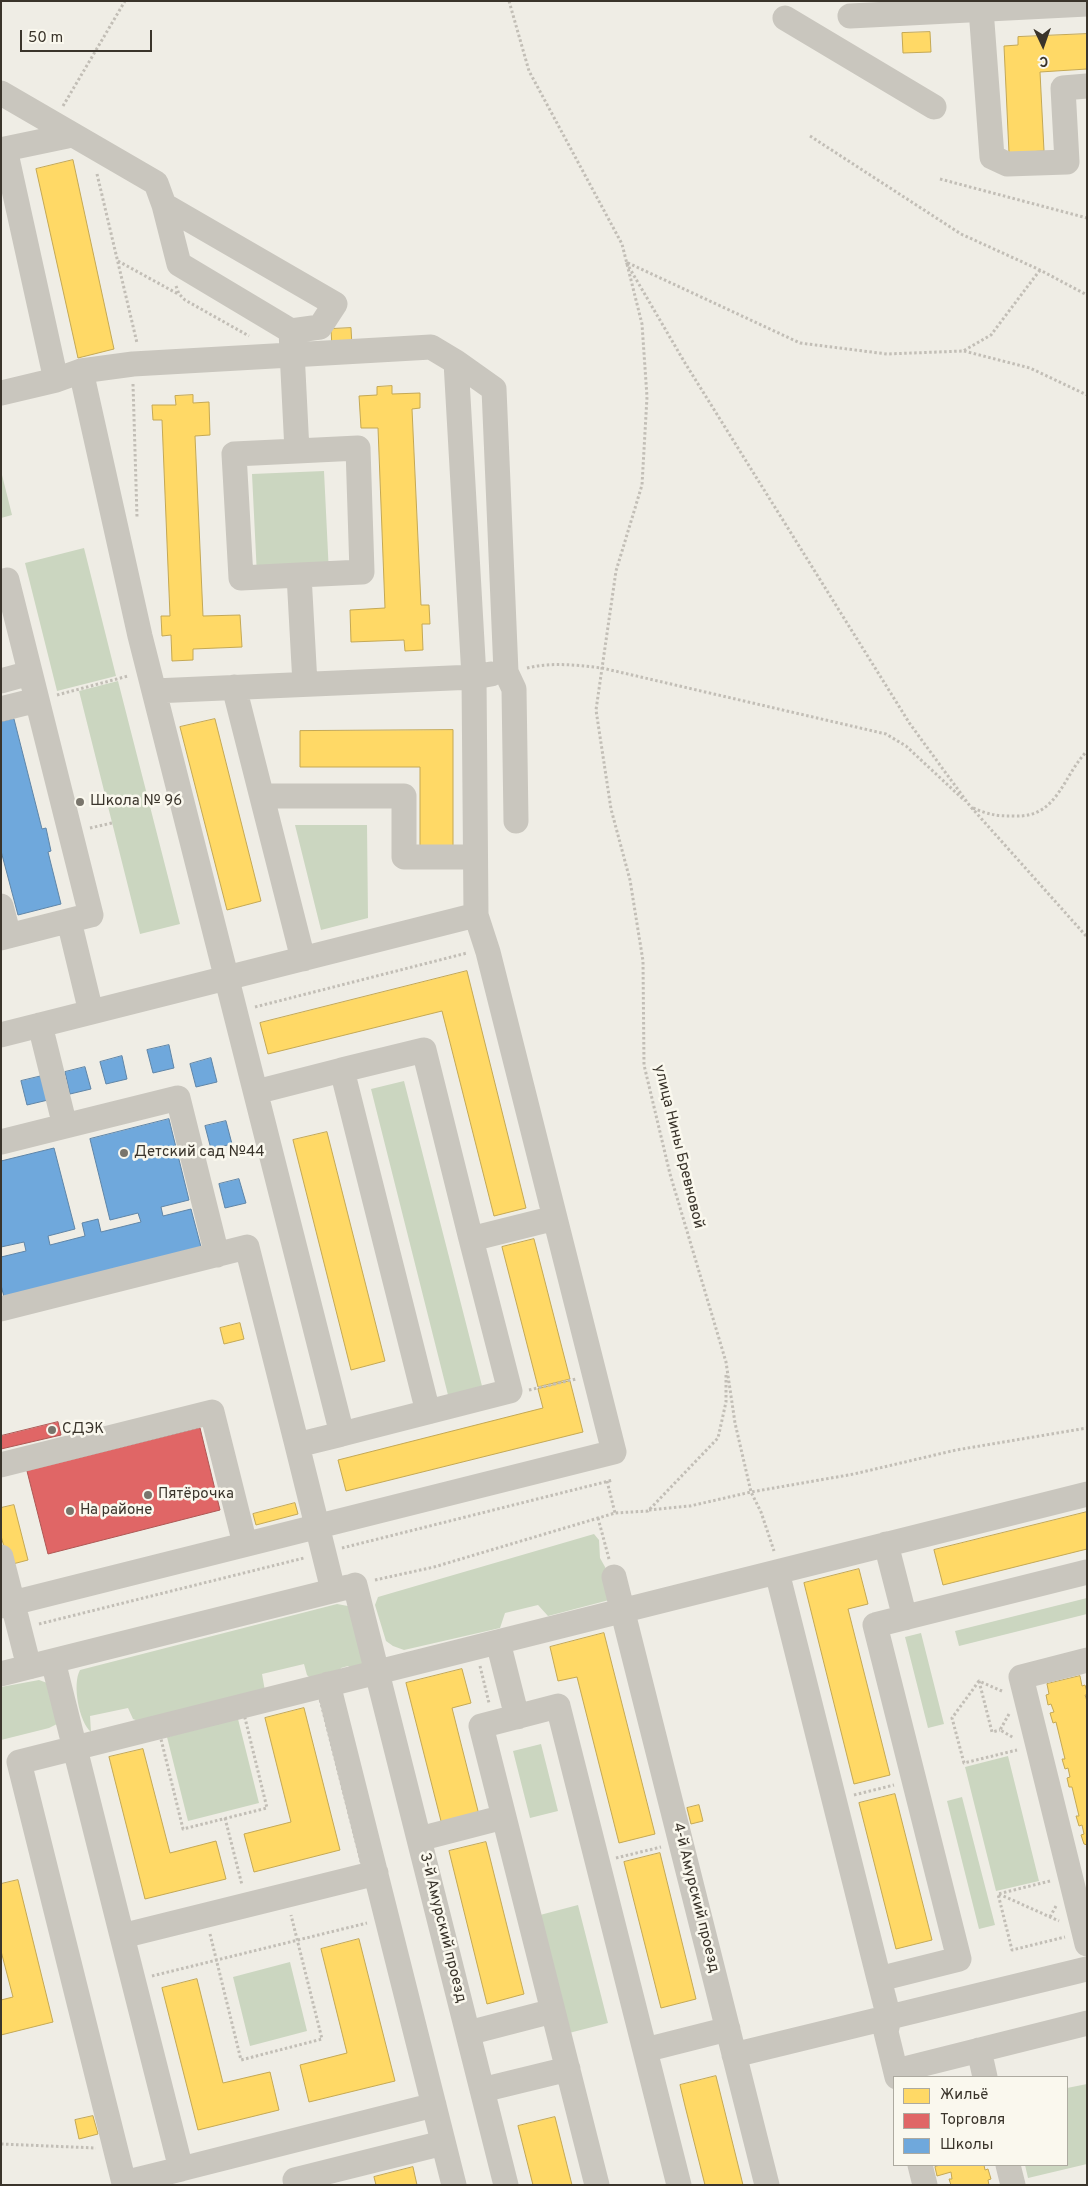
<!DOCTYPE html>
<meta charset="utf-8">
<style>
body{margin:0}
#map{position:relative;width:1088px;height:2186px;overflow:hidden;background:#efede5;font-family:Overpass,sans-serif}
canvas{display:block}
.frame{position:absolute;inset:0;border:2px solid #3a342b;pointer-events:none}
.legend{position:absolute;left:893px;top:2076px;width:175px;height:90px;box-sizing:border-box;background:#faf8ee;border:1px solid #adaaa0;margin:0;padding:6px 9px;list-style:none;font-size:15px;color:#3a342b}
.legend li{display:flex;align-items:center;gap:10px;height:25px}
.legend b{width:25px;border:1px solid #adaaa0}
.north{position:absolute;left:1018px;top:20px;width:50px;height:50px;-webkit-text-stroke:4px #faf8ee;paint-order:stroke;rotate:177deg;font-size:14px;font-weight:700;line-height:20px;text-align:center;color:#3a342b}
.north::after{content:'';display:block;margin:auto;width:18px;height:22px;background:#3a342b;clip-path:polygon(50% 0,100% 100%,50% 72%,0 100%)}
.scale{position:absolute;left:20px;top:30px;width:132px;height:22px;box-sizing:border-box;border:2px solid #3a342b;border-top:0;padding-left:6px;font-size:15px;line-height:18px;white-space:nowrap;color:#3a342b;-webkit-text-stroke:4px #faf8ee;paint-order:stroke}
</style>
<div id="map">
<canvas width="1088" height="2186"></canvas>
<div class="frame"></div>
<ul class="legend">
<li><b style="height:14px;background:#ffd966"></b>Жильё</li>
<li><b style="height:14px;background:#e06666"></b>Торговля</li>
<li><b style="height:14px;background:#6fa8dc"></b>Школы</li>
</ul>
<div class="north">С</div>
<div class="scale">50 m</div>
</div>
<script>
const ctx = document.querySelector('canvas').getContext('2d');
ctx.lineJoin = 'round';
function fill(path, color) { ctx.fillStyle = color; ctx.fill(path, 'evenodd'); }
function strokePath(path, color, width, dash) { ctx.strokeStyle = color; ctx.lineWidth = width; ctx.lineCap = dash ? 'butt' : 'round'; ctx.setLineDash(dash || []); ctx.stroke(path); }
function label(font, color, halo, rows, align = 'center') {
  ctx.font = font + ' Overpass,sans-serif'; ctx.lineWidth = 5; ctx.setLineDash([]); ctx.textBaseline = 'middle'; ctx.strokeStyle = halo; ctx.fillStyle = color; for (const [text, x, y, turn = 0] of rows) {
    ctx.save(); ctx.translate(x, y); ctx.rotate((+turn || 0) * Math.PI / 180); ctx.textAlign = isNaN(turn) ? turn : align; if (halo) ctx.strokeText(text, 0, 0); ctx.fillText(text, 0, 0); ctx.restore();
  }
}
const green = new Path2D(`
 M1,471L12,515L1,518Z
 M324,471L329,574L257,576L252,474Z
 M84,548L116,676L57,691L25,563Z
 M118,681L180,924L140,934L79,691Z
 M295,825H367L368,918L321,930Z
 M404,1081L482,1386L448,1395L371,1089Z
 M594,1534L599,1540L600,1558L609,1574L613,1599L548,1616L538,1605L505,1613L500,1628L404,1650L393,1646L386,1641L375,1605L378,1597Z
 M1087,1598V1614L959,1646L955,1631Z
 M337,1604L348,1606L367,1663L352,1669L348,1666L341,1668L338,1674L311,1679L307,1675L304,1664L262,1674L265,1691L141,1722L133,1719L128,1708L90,1716L91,1732C79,1722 72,1684 80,1670Z
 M921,1633L944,1724L928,1728L905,1637Z
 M39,1680L50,1684L61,1722L49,1728L1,1740V1687Z
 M238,1719L259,1803L188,1821L167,1737Z
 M541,1744L558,1811L530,1818L513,1751Z
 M1008,1756L1039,1881L996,1891L965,1767Z
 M962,1797L995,1925L979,1929L947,1801Z
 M578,1905L608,2023L569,2033L540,1915Z
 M290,1962L307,2031L250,2046L233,1977Z
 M1087,2084V2164L1028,2178L1025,2165H1067V2088Z`);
const homes = new Path2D(`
 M930,32L931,52L903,53L902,33Z
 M1087,34V69L1040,72L1044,151L1009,153L1004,46L1018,45V37Z
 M73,160L114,349L78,358L36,169Z
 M351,328L352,346L332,347L331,329Z
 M392,386V394L420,393V408L412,409L421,605H429L430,624H422L423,650L405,651L404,640L351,642L350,610L385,608L378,428H361L359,396L377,395V387Z
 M193,395V403L209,402L210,435L195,436L203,616L240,615L242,647L193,649V660L172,661L171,635L162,636L161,616H170L162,420H153L152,405H176L175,396Z
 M215,719L261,901L227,910L180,727Z
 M453,730V847H420V767H300V731Z
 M467,971L526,1208L494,1216L442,1011L268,1054L260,1023Z
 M327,1132L385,1361L351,1370L293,1140Z
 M534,1239L570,1379L538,1387L502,1247Z
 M240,1323L244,1339L224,1344L220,1328Z
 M570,1381L583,1432L346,1491L338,1460L543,1408L538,1389Z
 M295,1503L298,1514L256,1525L253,1514Z
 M14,1505L28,1560L9,1565L1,1536V1508Z
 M1087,1512V1549L943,1585L934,1550Z
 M859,1569L868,1604L848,1609L890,1775L854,1784L804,1583Z
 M604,1633L655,1834L619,1843L577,1677L558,1681L550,1647Z
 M462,1669L471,1703L452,1708L479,1815L442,1825L406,1683Z
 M1080,1676L1082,1686L1085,1685L1087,1692V1695H1085L1087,1701V1845L1084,1844L1081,1835L1084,1834L1082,1825L1079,1826L1076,1816H1079L1072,1787H1069L1067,1778L1070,1777L1068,1768L1065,1769L1062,1759H1065L1056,1722L1053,1723L1050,1713L1054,1712L1051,1704L1048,1705L1046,1695L1049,1694L1047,1684Z
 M304,1708L340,1850L254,1872L244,1834L291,1822L265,1718Z
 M143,1749L170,1853L216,1841L226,1879L145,1899L109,1757Z
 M895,1794L932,1940L896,1949L859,1803Z
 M699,1805L703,1821L691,1824L687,1808Z
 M486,1842L524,1994L487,2004L449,1851Z
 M660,1853L696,1999L661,2008L624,1862Z
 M18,1880L53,2022L1,2035V2000L13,1997L1,1951V1884Z
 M359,1939L395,2081L309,2102L300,2065L347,2053L321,1949Z
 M197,1979L223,2083L270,2072L279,2110L198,2130L162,1988Z
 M716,2076L743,2185H705L685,2106L680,2085Z
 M93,2116L98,2134L79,2139L75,2120Z
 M555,2117L572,2185H533L518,2126Z
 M940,2165H984L985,2170L988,2169L991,2179L988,2180L989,2185H951L949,2179H952L951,2172L937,2176L935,2167Z
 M413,2167L417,2185H376L374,2177Z`);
const shops = new Path2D(`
 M58,1422L61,1435L1,1449V1436Z
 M200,1428L220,1510L48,1554L27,1471Z`);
const schools = new Path2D(`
 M14,719L42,829L46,828L51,851L48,852L61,904L18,915L1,851V722Z
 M169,1045L174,1068L153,1073L147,1050Z
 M122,1056L127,1079L106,1084L100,1062Z
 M211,1058L217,1082L196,1087L190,1064Z
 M85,1067L91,1089L70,1094L65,1072Z
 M42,1076L48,1100L27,1105L21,1081Z
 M169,1119L189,1200L161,1207L163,1216L191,1209L201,1247L4,1297L1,1285V1257L26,1251L24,1242L1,1247V1161L54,1148L75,1229L48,1236L50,1245L85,1236L82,1223L98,1219L101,1232L141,1222L138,1213L110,1220L90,1139Z
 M226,1121L232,1144L211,1149L205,1126Z
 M239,1179L246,1203L225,1208L219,1184Z`);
const path = new Path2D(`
 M509,1L529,71L622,244L642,324L647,397L642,485L616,571L596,710L611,809L630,880L643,961L644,1065L670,1174L726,1362L735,1423L751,1492L761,1512L774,1551
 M63,106L125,1
 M810,136L961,234L1040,270L1087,295
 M97,174L137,343
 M940,179L1087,218
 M118,261L178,294
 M1040,270L991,335L963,351L887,354L800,343L626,262L685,363L910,724L970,806L1087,937
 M176,286L179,294L185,300L249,336
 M964,351L1030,368L1087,395
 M133,384L137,517
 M527,668C552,662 576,665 602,668L886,734L906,746L965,801
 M57,695L128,676
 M973,808C990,815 996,816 1014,816C1058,818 1062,777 1087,751
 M90,828L112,823
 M255,1007L467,953
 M529,1390L576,1379
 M607,1481L615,1513
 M649,1510L690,1506L751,1492L854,1474L956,1450L1087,1428
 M598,1518L609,1559
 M342,1548L613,1480
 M375,1580L434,1567L615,1513L648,1511L718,1438L726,1402V1373
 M39,1624L304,1558
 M480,1666L489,1703
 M979,1681L992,1732L1000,1730
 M1002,1691L979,1681L952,1718L964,1763L1017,1750
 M319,1695L363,1869L128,1928L84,1753L160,1735L183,1829L267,1808L244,1714Z
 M1009,1714L1000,1730L1014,1738
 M854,1795L894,1785
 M225,1818L242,1885
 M616,1858L661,1847
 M1050,1881L998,1894L1012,1950L1065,1937
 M999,1894L1059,1921
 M1050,1917L1056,1906
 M210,1934L241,2060L322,2039L291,1915
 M152,1976L367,1923
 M1,2144L96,2148`);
const minor = new Path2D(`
 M981,9L992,157L1007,164L1067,162L1063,88L1087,86
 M850,16L1087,4
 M785,18L934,107
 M1,93L156,183L164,205L179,264L291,331L297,451L234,454L241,578L299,575L305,684
 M164,205L335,304L320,327L291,331
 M456,362L494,389L506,672L514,689L516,821
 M81,371L140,636L342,1434L297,1445L333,1590
 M56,380L5,149L72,135
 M1,393L56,380L81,371L133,364L431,347L456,362L474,677L476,915L488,952L555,1218
 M297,451L358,448L362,572L299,575
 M1,582L7,580L91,915L1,938
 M1,681L30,673
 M234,687L303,959
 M154,691L474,677L491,674
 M1,709L37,700
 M262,796H404V857H475
 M1,906L9,936
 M69,921L91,1012
 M1,1035L476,915
 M342,1070L424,1050L471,1239
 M256,1092L342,1070L428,1412
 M65,1126L178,1098L217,1255
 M1,1142L65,1126L40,1025
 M1,1309L247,1247L297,1445
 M1,1465L212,1412L245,1544
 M886,1544L905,1618
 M1,1557L29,1667
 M777,1572L879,1979L959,1959L875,1625L1087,1572
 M614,1577L767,2185
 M355,1585L506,2185
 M1,1606L614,1452L555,1218L471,1239L510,1391L342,1434
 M498,1642L517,1717
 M1087,1660L1021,1677L1087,1944
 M53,1661L122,1936L376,1873
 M1,1674L348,1587
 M328,1684L454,2185
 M504,1817L597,2185
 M419,1839L504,1817L481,1726L558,1706L679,2185
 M122,1936L181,2169L434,2105
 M879,1979L889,2018L886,2032L897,2077
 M468,2033L553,2011
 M645,2050L728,2029
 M979,2050L985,2077
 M734,2055L1087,1969
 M896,2071L1087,2023
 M482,2090L568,2069
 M920,2165L925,2185
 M1008,2165L1013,2185
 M295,2180L443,2143
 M124,2183L19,1762L1087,1494
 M125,2185L124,2183L181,2169`);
const markers = [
 [80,802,5,"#79756c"],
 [124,1153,5,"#79756c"],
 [52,1430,5,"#79756c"],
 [148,1495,5,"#79756c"],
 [70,1511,5,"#79756c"]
];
const poiNames = [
 ["Школа № 96",90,802],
 ["Детский сад №44",134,1153],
 ["СДЭК",62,1430],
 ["Пятёрочка",158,1495],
 ["На районе",80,1511]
];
const streetNames = [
 ["улица Нины Бревновой",678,1147,76],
 ["4-й Амурский проезд",695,1898,76],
 ["3-й Амурский проезд",442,1928,76]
];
fill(green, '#cbd6c0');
fill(homes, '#ffd966');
strokePath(homes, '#c4a854', 1);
fill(shops, '#e06666');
strokePath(shops, '#ae5754', 1);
fill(schools, '#6fa8dc');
strokePath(schools, '#5f85a7', 1);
strokePath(path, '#c2beb6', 3, [2.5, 2.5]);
strokePath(minor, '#c9c6be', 25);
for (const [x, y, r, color] of markers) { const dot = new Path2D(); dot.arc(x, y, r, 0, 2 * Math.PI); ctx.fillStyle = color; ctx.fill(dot); strokePath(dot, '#faf8ee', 2); }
label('15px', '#3a342b', '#faf8ee', poiNames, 'left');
label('15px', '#3a342b', '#faf8ee', streetNames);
</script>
